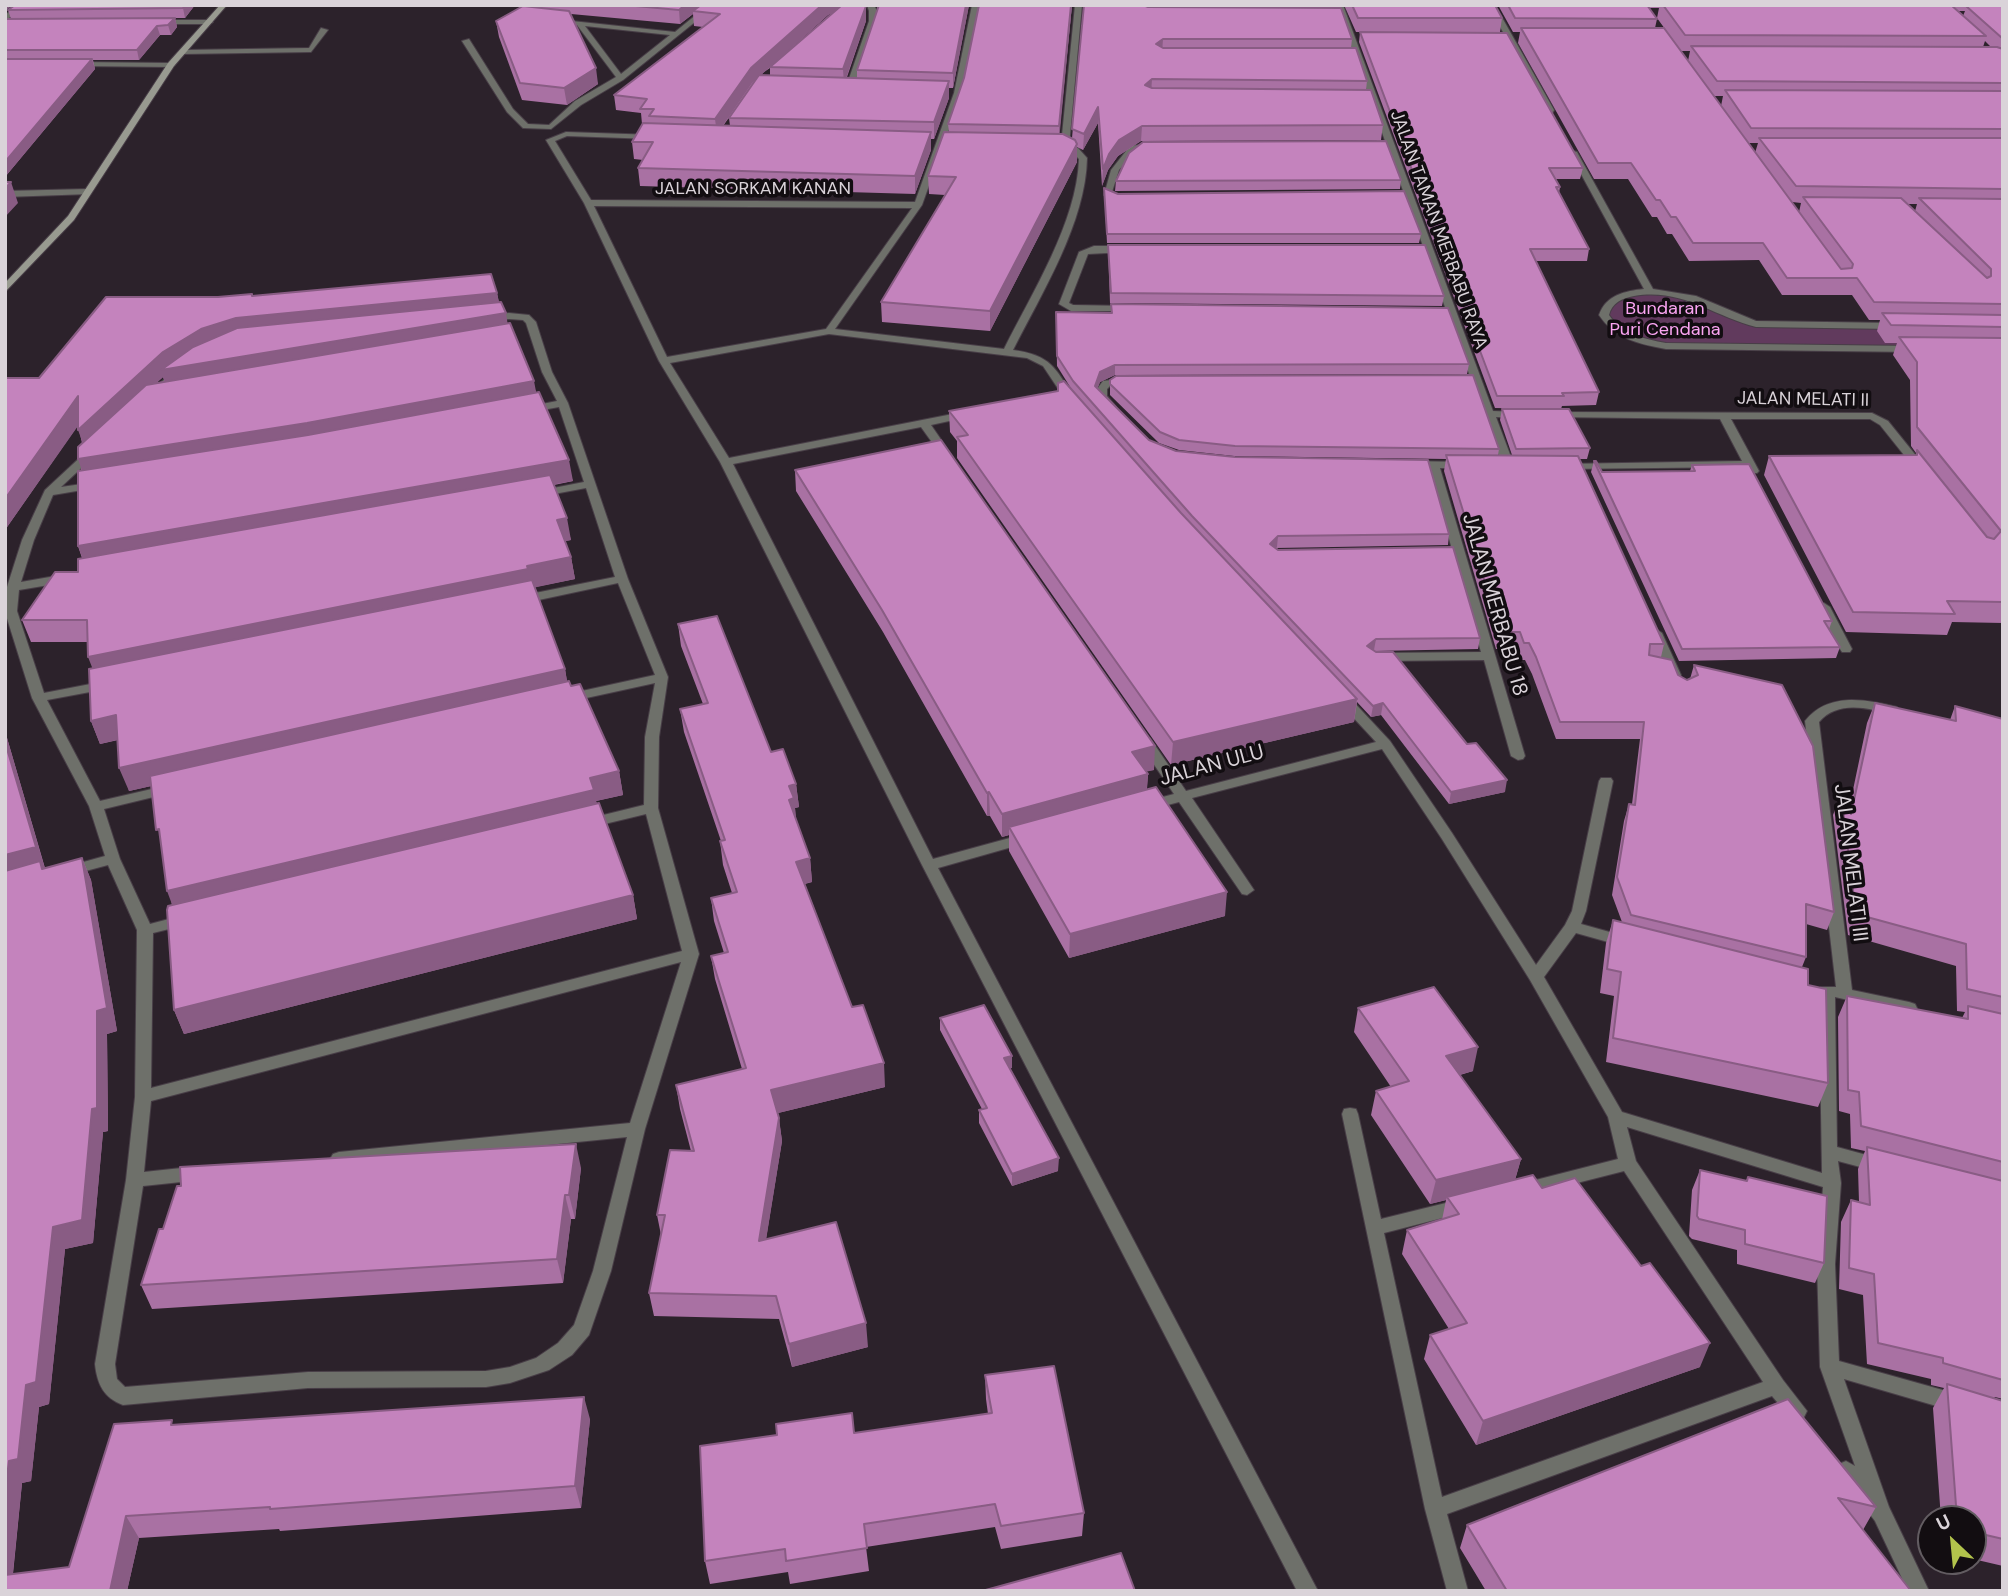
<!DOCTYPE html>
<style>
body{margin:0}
#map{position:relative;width:2008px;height:1596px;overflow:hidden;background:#2c222b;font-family:"DM Sans",sans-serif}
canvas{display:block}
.frame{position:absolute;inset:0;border:7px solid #dad3d9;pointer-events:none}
.north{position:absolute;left:1917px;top:1505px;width:70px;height:70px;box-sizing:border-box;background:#120d11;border:2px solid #625c61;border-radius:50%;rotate:334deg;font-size:19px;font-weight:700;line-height:28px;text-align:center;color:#dad3d9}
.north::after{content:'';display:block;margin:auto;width:24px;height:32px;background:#b2c34c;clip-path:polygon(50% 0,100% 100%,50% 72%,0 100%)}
</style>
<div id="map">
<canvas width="2008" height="1596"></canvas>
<div class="frame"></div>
<div class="north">U</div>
</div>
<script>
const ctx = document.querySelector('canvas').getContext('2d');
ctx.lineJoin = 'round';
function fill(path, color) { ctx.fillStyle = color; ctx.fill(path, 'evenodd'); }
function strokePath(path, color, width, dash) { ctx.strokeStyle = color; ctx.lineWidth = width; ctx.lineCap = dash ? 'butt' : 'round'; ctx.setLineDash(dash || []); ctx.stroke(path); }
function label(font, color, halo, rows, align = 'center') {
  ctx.font = font + ' "DM Sans",sans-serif'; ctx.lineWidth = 7; ctx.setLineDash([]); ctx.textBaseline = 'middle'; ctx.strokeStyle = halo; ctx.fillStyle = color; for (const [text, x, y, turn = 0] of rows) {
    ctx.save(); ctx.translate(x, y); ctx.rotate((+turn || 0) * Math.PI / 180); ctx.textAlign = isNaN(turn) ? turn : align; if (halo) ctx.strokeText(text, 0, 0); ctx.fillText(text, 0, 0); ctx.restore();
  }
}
const green = new Path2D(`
 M1668,293L1742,321L2003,327V350L1664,346L1618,331L1605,308L1621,297Z`);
const minor = new Path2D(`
 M18,5H26L5,21V15Z
 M708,5H716L623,80L581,105L551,129L523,128L507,112L462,41L469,39L513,109L528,124L549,125L575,101L616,77L577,25L553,23V19L675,32ZM585,26L670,35L621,74Z
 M867,5H874L877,11V21L853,90L849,92L845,90L869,21V11Z
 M972,5H979L962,93L922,205L835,329L1004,349C1032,293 1077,222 1079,159L1072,152L1057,147L1061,145L1075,5H1082L1069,146L1078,148L1087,158C1086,222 1042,293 1013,350C1051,355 1055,368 1074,397L1073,399H1065L1043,366L1027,358L829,334L670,363L729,458L968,411L973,414L972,416L931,425L953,457L948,460L944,459L921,427L733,464L933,859L1028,833L1035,838L1033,841L938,868L1318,1591H1297L922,865L720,462L659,361L584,203L546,140L566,132L656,135L657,137L653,139L567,136L555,141L591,200L915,202L954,93ZM594,206L912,208L826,329L667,357Z
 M1336,5H1343L1493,411L1517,412L1522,415L1517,418L1496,417L1514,465L1512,467H1504L1502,465Z
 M1488,5H1495L1554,110L1553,112L1546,110Z
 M158,20H209L213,22L209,24H155Z
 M321,28L328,30L311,52L183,54L179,52L183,50L309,48Z
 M77,62L171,63L175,65L171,67L74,66L73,64Z
 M1153,143L1157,145L1156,147L1136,150L1119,170L1112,192L1123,196V200L1104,195L1111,170L1130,146Z
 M1570,150L1577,152L1653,289L1696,296L1756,321L1895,323L1900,326L1895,329L1756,327C1712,316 1683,288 1634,296C1622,298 1612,303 1609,315C1622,334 1644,339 1666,343L1914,346L1919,349L1914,352L1666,349C1639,344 1615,339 1599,315C1606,295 1625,291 1644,289L1569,152Z
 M87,189L91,192L90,194L5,197V191Z
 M1094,246H1126L1131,249L1126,252L1088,254L1069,303L1073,305L1128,306L1131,307V311H1071L1059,304L1079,252Z
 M509,313L529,315L536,322L552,372L568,403L628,579L668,677L659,737L658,808L699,954L645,1129L611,1271L589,1335L572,1355L549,1370L510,1383L486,1387L308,1388L123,1405C104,1398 97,1384 95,1364L126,1180L135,1097L137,930L108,865L67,876L60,871L62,868L105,856L89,806L32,698L5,612L7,587L22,540L45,490L171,373L207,350L241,339ZM509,319L523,320L526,323L542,372L557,401L522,408L521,410L526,413L559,407L584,482L538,491L532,494L538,497L586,488L615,577L520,596L514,600L520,604L618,583L655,675L568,694L561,698L568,702L655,683L645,737L644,805L583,820L581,823L588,828L646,814L682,951L151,1088L153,933L189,924L192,920L189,916L184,915L150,924L120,859L104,809L174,792L176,789L169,785L100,801L47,700L106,689L113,685L106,681L44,693L17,611L19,590L67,582L73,578L67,574L21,582L34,540L53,495L100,487L102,485L96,482L61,487L179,377L215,354L242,345ZM681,962L630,1123L339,1152L333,1154L330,1159L333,1164L339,1166L627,1137L593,1271L574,1325L558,1343L536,1358L510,1367L486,1371L308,1372L125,1387L117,1379L115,1364L143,1186L200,1180L206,1178L209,1173L206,1168L200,1166L144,1172L151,1101Z
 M1127,378L1132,381L1131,383L1110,386L1107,389V396L1116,407L1115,409H1107L1097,397V389L1103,381Z
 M1555,412L1872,413L1888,421L1926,468L1920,471L1916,470L1880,425L1870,419H1731L1759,471L1757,473H1749L1746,467L1565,469L1561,468V464L1742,461L1720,419L1551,417V413Z
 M1411,461L1464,462L1470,465L1464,468H1440L1525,756L1523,759L1518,760L1511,756L1484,660L1379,661L1373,657L1379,653L1481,652L1429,468L1407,466V462Z
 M1824,603L1830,607L1852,649L1850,652H1842L1840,649L1818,607Z
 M1656,629L1662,633L1681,675L1680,678L1675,679L1669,675L1650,633Z
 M1344,696L1349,697L1390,741L1452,833L1536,965L1565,925L1572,911L1599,781L1601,778H1611L1613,781L1586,911L1581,924L1631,938L1634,942L1631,946L1626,947L1576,933L1544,977L1622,1112L1822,1173L1819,991L1821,987H1836L1805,721C1828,692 1865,699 1897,707L1899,710L1892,714C1867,708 1838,700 1819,722L1852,990L1909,1002L1915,1004L1917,1008L1915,1012L1909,1014L1835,997L1837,1147L1885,1160L1888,1165L1885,1170L1879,1172L1838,1161L1841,1183L1835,1264L1839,1361L1957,1394L1964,1397L1967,1403L1964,1409L1957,1412L1844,1379L1889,1507L1929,1591H1908L1875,1521L1836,1470L1839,1464L1846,1461L1855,1466L1820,1367L1817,1264L1823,1187L1627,1127L1636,1161L1783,1380L1807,1411L1804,1417L1797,1420L1790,1417L1772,1396L1447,1514L1468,1591H1447L1425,1509L1342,1114L1344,1109L1350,1108L1356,1109L1358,1114L1381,1219L1462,1199L1468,1201L1471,1206L1468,1211L1462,1213L1384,1233L1442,1497L1763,1382L1624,1171L1522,1197L1516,1195L1513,1190L1516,1185L1618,1159L1608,1117L1530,980L1442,839L1382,749L1192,798L1254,890L1247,895L1242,894L1179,802L1149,810L1142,805L1144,802L1174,794L1138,741L1140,738H1150L1186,791L1376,742L1337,700Z`);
const secondary = new Path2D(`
 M220,5H227L174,66L74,220L5,292V283L68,216L168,63Z`);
const wall = new Path2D(`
 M195,5L185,18H175L177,27L171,35H160L139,60H93L95,69L5,177V19H11L8,10Z
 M537,5H866V21L847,77L857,78V70L878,9L876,5H969L953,88H949V98L934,139H931V150L915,194L640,186L638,168L643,160L634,159L632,142L643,124H642L641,113L616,110L614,95L703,27L694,26L693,14L680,24L571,14L598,84L567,105L522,100L499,37L496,21L537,7ZM832,13L775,63L828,15ZM770,68V75H761L764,72ZM755,81L729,118L730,126H723Z
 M1072,5L1059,134L1072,138L1084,5H1336V8L1352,39L1351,48L1367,81L1366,90L1383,125L1381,140L1141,141L1118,156L1108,170L1102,186L1098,123L1083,150L1077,147V162L990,331L882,322L881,302L945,195L929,194L928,176L949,132L948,124L964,78Z
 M1344,5H1495L1502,18L1500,32L1583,168L1580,179H1556L1560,187L1559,193L1589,249L1587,261H1535L1599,392L1596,405L1562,406L1561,409L1495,408L1359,42L1360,32H1356Z
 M1498,5H2003V623L1952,622L1947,635L1846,632L1764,475L1769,456L1916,455V453L1911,446L1910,380L1893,355L1897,343H1885L1877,331L1880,320H1869L1852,295H1782L1759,260L1689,261L1672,234H1667L1657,217H1652L1628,179H1594L1518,43L1520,32H1513ZM1649,8H1659L1657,18L1681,51H1690L1688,61L1655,28L1657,19ZM1957,11H1965L1963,16ZM1985,41L1991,47H1983ZM1714,96H1723L1721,106ZM1749,143H1758L1755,153ZM1792,202L1801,203L1799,212ZM1907,204H1917L1915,211Z
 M1401,180L1400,189L1115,191L1116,181Z
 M1104,188L1118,194L1421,234L1419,243H1107Z
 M1108,245L1444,296L1442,306L1110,303Z
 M497,293L499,303L573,481L554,485L571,540L565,541L571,557L575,579L535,587L565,669L567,682L571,686L619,771L623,795L596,801L633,895L637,919L184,1034L174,1010L172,905L151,786L129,791L118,740L100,744L91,721L93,669L88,642H31L22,620L78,572L82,558L78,546L82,443L78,425L5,530V378H39L218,297L252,294L253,296ZM163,377L165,382L156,383L162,378Z
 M1111,304L1469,364L1467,374L1115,375L1100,382L1097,389L1149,440L1176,451L1449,534L1448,545L1276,548L1480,638L1478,649L1374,651L1505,792L1449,804L1381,715L1371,717L1357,702L1354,722L1171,765L957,458V441L950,432L949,411L1072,390L1057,366L1056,312L1111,313Z
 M1110,380L1499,449L1498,455H1512L1500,420L1502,409L1590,448L1587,459H1579L1664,644L1661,657L1678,675L1687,680L1690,679L1694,665L1834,912L1827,930L1806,924V957L1802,967L1808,985L1828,1083L1818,1107L1606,1062L1614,996L1600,993L1606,943L1613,920L1622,922L1612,895L1624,821L1629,804H1632L1640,739H1556L1532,674L1525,660H1520L1517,649H1496L1444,471L1446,459L1234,456L1179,450L1159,443L1110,395Z
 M1594,461L1602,472L1690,471L1692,465L1832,621L1829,629L1840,647L1836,658L1679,661L1591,472Z
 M795,470L1154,770L1146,771L1148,774L1147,789L1225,916L1069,958L1009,851V835L1002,837L990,816H987L883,632L796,491Z
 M678,624L771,752L796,784L799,807L795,808L796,820L810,858L812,882L805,884L852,1007L885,1087L778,1113L782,1141L766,1239L868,1347L792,1367L779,1319L654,1316L649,1293L661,1235L657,1215L691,1151L680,1109L676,1085L742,1069L715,979L711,956L724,953L714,921L711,898L732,893L723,865L720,841H721L684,732L680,709L703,704L681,646Z
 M1875,703L1950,720L1955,706L2003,719V1399L1995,1397L1994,1398L2003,1401V1566L1973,1559V1519H1941L1933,1408L1944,1388L1931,1385V1379L1867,1364L1863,1295L1839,1289L1841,1222L1851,1200L1859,1202L1858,1169L1865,1151L1851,1148L1850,1114L1839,1111L1838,1017L1847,996L1962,1018L1965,1012L1957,1011L1956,966L1848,935L1833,815L1841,794L1849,809L1867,723Z
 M5,731L45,868L82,858L91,880L117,1031L107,1034L108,1131L103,1132L93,1243L65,1249L49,1404L39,1407L31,1481L22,1483L13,1574L69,1567L174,1424L590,1419L581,1508L280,1531L279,1529L139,1538L127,1591H5Z
 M1358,1008L1473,1071L1460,1075L1521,1159L1515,1180L1542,1188L1700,1367L1476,1445L1424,1359L1430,1335L1449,1329L1402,1254L1407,1230L1442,1220L1446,1200L1430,1204L1371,1115L1376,1091L1391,1087L1354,1032Z
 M940,1018L1012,1056V1068H1010L1058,1171L1012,1186L979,1123V1110L982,1109L940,1030Z
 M581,1168L575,1219H571L563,1283L152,1309L141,1285Z
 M1700,1170L1746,1181L1748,1177L1824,1263L1815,1283L1737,1264V1250L1692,1239L1689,1236L1692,1190Z
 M985,1375L1084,1513L1082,1536L1001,1549L995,1527L866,1547L869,1571L790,1584L788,1572L710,1584L705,1561L777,1435L854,1433L988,1414L986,1399Z
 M1788,1399L1876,1507L1863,1530L1911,1591H1486L1460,1548L1467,1525Z`);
const shadedWall = new Path2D(`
 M5,5H13L5,11Z
 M185,5H195L185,18L183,8Z
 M685,5H704L693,11V14L680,24L679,10Z
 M822,5H847L828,15L752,83L717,134L715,119L751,68Z
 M966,5H969L953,88V73Z
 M1071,5H1072L1059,141V126Z
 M866,6V21L844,84L843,69Z
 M175,18L177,27L171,35L168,25Z
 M157,26L160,35L139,60L137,50Z
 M1163,39L1162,53L1156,44Z
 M92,59L95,69L5,177V162Z
 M596,68L598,84L567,105L564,88Z
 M1152,79L1151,94L1145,85Z
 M949,81V98L934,139V122Z
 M1098,107V123L1083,150L1084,134Z
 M1142,126L1141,141L1118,156L1108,170L1102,186L1103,169L1109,154L1119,140Z
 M931,132V150L915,194V176Z
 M1077,144V162L990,331V311Z
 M11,182L18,203L5,217V189Z
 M497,293L501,311L506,313L509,333L168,391L163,377L85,449L78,430L163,352L201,329L236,318Z
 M1115,365V375L1100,382L1094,397L1095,386L1100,372Z
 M534,381L538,402L85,480L78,459Z
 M78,396L85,416L5,530V499Z
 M569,460L573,481L86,568L78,546Z
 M567,518L571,540L561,542L557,520Z
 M1278,536L1277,547L1269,555L1270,544Z
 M571,557L575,579L97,680L88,657Z
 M1376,639L1374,650L1367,646Z
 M565,669L569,692L129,791L119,768Z
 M1357,699L1354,722L1171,765L1173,742Z
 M1383,703L1381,715L1371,717L1373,706Z
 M116,715L125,738L100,744L91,721Z
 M5,731L45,869L5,880Z
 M1155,746L1154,770L1131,775L1132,752Z
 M619,771L623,795L596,801L599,813L176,915L167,891L590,778Z
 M1148,774L1146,798L1009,827V835L1002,837V814Z
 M1507,780L1505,792L1449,804L1451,792Z
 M796,784L799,807L795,808L796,821L789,800V786Z
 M989,792L990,816H987V793Z
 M82,858L91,880L117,1031L107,1034L108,1131L103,1132L93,1243L65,1249L49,1404L39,1407L31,1481L22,1483L11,1591L5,1590V1492Z
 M810,858L812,882L798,885L796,862Z
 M1227,892L1225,916L1069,958L1070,934Z
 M633,895L637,919L184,1034L174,1010Z
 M1478,1047L1473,1071L1441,1080L1446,1056Z
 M1012,1056V1068L1004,1070V1058Z
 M884,1063L885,1087L774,1114L771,1090Z
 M779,1118L782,1141L762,1265L759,1241Z
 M576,1144L581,1168L575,1219L569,1195Z
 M1059,1158L1058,1171L1012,1186V1174Z
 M1521,1159L1514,1183L1447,1197L1446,1200L1430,1204L1436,1180Z
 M565,1195L571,1219L563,1283L557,1259Z
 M866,1323L868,1347L792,1367L789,1344Z
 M1710,1343L1700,1367L1476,1445L1483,1421Z
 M584,1397L590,1419L581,1508L575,1486Z
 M126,1516L139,1538L127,1591H110Z`);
const building = new Path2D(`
 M15,5H185L183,8L8,10Z
 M625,5H685L679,10Z
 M701,5H822L751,68L715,119L649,116L654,109H640L647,99L614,95L720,14L693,11Z
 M842,5H866V6L843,69L770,67Z
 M879,5H966L953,73L857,70Z
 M979,5H1071L1059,126L948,124L964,78Z
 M1084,5H1143L1148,7L1341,8L1352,39H1163L1156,44L1163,48H1356L1367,81L1152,79L1145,85L1152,88L1371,90L1383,125L1142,126L1119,140L1109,154L1103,169L1098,107L1084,134L1072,129Z
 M1352,5H1495L1502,18H1358Z
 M1508,5H1647L1657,19L1515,18Z
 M1663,5H1951L1986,36L1685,35Z
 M523,6L569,11L596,68L564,88L520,83L496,21Z
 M1966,6H2003V38H2002Z
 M175,18L168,25L157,26L137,50H5V19Z
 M1521,28H1664L1841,269L1852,268L1853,264L1803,197L1901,198L1987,278L1991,276V269L1919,198L2003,199V304L1874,302L1857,278H1787L1763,243H1693L1676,217H1671L1660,200H1656L1631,163H1598Z
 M1360,32L1507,33L1583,168H1549L1560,187H1556L1589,249H1530L1599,392L1562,393L1564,396H1497Z
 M1691,46L1997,47L2003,49V83L1717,81Z
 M5,59H92L5,162Z
 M759,75L949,81L934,122L729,118Z
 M1725,90L2003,91V129L1751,128Z
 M643,123L931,132L915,176L638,168L653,142H632Z
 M944,132L1063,134L1075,140L1077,144L990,311L881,302L956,177L928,176Z
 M1759,138H2003V189L1796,186Z
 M1386,141L1401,180L1116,181L1129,153L1143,142Z
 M5,182H11L5,189Z
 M1104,188L1118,194L1404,191L1421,234H1107Z
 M1108,245H1425L1444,296L1111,293Z
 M491,274L497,293L236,318L201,329L163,352L78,430V396L5,499V378H39L106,297H218L252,294V296Z
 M501,302L506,313L161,370L193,347L237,328Z
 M1111,304L1448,308L1469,364L1115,365L1100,372L1095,386L1149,440L1176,451L1235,457L1428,460L1449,534L1278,536L1270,544L1278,550L1453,547L1480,638L1376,639L1367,646L1376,652H1393L1467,744L1476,743L1507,780L1451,792L1383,703L1373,706L1192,516L1073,381L1057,356L1056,312L1112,313Z
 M1882,313L2003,315V327L1891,325Z
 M510,323L534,381L307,423L78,459V447L146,385Z
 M1899,337L2003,338V602L1947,601L1955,614L1853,612L1769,456L1917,455V450L1987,537L1994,539L2001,531L1917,427V362Z
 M1473,375L1499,449L1235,446L1179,440L1160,432L1110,384V380L1116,376Z
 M1064,381L1181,513L1357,699L1173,742L957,437L968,435L949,411L1058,391V383Z
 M539,392L569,460L78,546V471L308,435Z
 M1502,409H1569L1590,448L1516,449Z
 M941,440L1155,746L1132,752L1148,774L1002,814L989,792L987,793L882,610L795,470Z
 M1446,455L1578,456L1664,644H1650L1649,655L1672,660L1678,675L1687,680L1698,675L1694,665L1782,685L1813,746L1834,912L1806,904V957L1631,915L1617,877L1629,804L1635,805L1644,722H1560L1536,657L1529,643H1524L1520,632H1500Z
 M1594,461H1596L1602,472L1695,471L1692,465L1749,464L1832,621H1824L1840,647L1682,649Z
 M550,475L567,518L557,520L571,557L527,566L528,569L88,657L87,620H22L55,572H78V559Z
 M532,580L565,669L119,768L116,715L91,721L89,669Z
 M717,616L771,752L783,749L796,784L789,786L794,798L789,800L810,858L796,862L852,1007L863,1005L884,1063L771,1090L779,1118L759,1241L836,1222L866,1323L789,1344L776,1296L649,1293L665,1215H657L670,1150L694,1151L676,1085L746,1068L711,956L728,952L711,898L737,892L720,841L725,840L680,709L708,703L678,624Z
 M569,681L571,686L580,684L619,771L590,778L594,790L167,891L159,829L156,830L150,776Z
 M1875,703L1956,721L1955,706L2003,719V997L1967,989L1966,944L1856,914L1841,794L1851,814Z
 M5,742L36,847L5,855Z
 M1156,787L1227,892L1070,934L1009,827Z
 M599,803L633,895L174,1010L167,910L168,906Z
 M82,858L107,1008L97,1011V1108L92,1109L82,1220L53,1227L36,1382L26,1385L18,1459L9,1461L5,1492V871L40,861L42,869Z
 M1613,920L1808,969V985L1826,989L1828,1083L1613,1038L1621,972L1607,969Z
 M1434,987L1478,1047L1446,1056L1521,1159L1436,1180L1376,1091L1409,1081L1358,1008Z
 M1847,996L1968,1019V1006L2003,1014V1162L1861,1126L1859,1092L1848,1090Z
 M984,1005L1012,1056L1004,1058L1059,1158L1012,1174L979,1110L987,1108L940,1018Z
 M576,1144L569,1195H565L557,1259L141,1285L159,1229H163L177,1186H181L180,1167Z
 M1867,1147L2003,1181V1380L1943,1363V1358L1878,1343L1874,1274L1849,1268L1851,1200L1870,1205Z
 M1700,1170L1747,1181L1748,1177L1827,1196L1824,1263L1745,1244V1230L1699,1219L1697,1216Z
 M1533,1175L1542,1188L1575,1178L1641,1266L1650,1263L1710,1343L1483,1421L1430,1335L1467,1323L1407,1230L1459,1214L1447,1197Z
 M1054,1366L1084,1513L1001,1526L995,1504L864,1524L867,1548L786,1561L785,1549L705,1561L700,1446L777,1435L776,1424L852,1413L854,1433L992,1413L985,1375Z
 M1947,1384L2003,1401V1539L1973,1532V1519H1957Z
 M584,1397L575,1486L270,1509V1507L126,1516L110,1591H5V1575L69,1567L114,1424L172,1420L171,1425Z
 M1788,1399L1876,1507L1838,1498L1911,1591H1507L1467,1525Z
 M1121,1553L1135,1591H982Z`);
const farStreetnames = [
 ["JALAN SORKAM KANAN",753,189],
 ["JALAN TAMAN MERBABU RAYA",1438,230,70],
 ["JALAN MELATI II",1803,400,1]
];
const farParknames = [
 ["Bundaran",1665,309],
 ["Puri Cendana",1665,330]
];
const streetNames = [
 ["JALAN MERBABU 18",1494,605,74],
 ["JALAN ULU",1212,766,-15],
 ["JALAN MELATI III",1850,863,83]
];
fill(green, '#613a5d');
strokePath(minor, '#483e47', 2);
strokePath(secondary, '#483e47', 2);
fill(minor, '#6e706a');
fill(secondary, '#989a90');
fill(wall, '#a971a3');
fill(shadedWall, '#895c84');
fill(building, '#c483bd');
strokePath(building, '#895c84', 2);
label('18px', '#dad3d9', '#120d11', farStreetnames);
label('18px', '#fca5f3', '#120d11', farParknames);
label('21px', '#dad3d9', '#120d11', streetNames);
</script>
